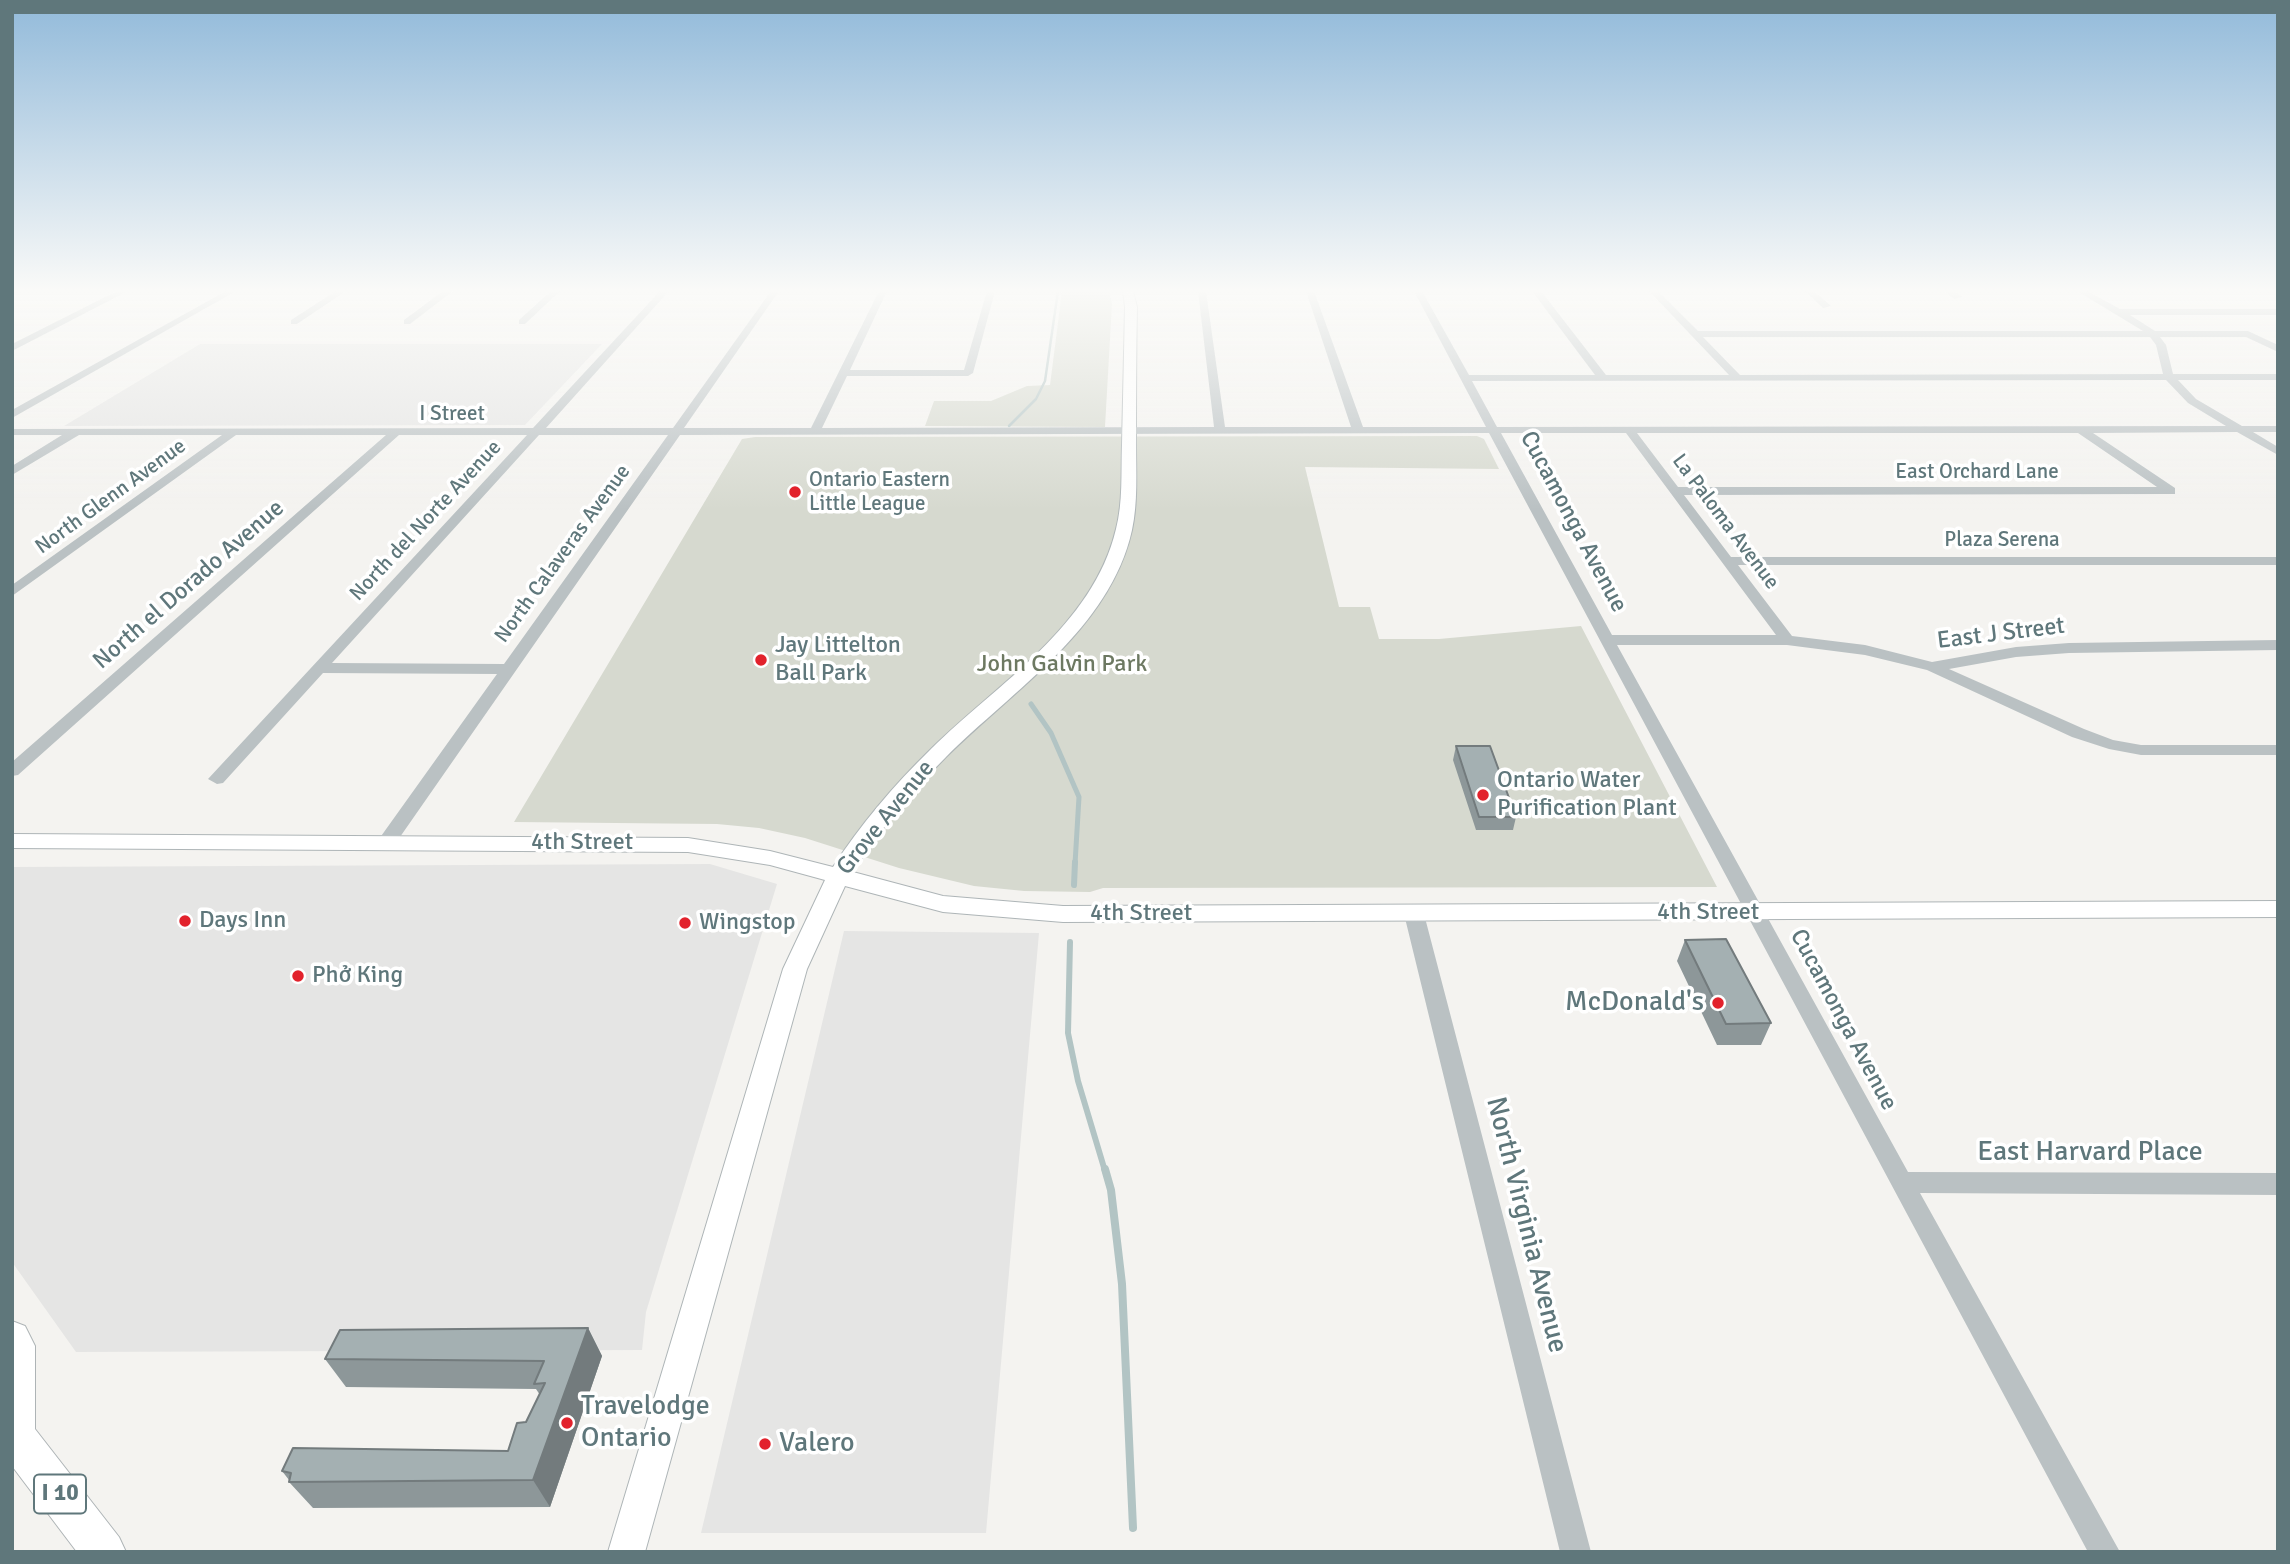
<!DOCTYPE html>
<meta charset="utf-8">
<style>
body{margin:0}
#map{position:relative;width:2290px;height:1564px;overflow:hidden;background:#f4f3f0;font-family:Signika,sans-serif}
canvas{display:block}
.frame{position:absolute;inset:0;border:14px solid #5f777b;pointer-events:none}
</style>
<div id="map">
<canvas width="2290" height="1564"></canvas>
<div class="frame"></div>
</div>
<script>
const ctx = document.querySelector('canvas').getContext('2d');
ctx.lineJoin = 'round';
function fill(path, color) { ctx.fillStyle = color; ctx.fill(path, 'evenodd'); }
function strokePath(path, color, width, dash) { ctx.strokeStyle = color; ctx.lineWidth = width; ctx.lineCap = dash ? 'butt' : 'round'; ctx.setLineDash(dash || []); ctx.stroke(path); }
function label(font, color, halo, rows, align = 'center') {
  ctx.font = font + ' Signika,sans-serif'; ctx.lineWidth = 7; ctx.setLineDash([]); ctx.textBaseline = 'middle'; ctx.strokeStyle = halo; ctx.fillStyle = color; for (const [text, x, y, turn = 0] of rows) {
    ctx.save(); ctx.translate(x, y); ctx.rotate((+turn || 0) * Math.PI / 180); ctx.textAlign = isNaN(turn) ? turn : align; if (halo) ctx.strokeText(text, 0, 0); ctx.fillText(text, 0, 0); ctx.restore();
  }
}
const built = new Path2D(`
 M200,344H602L525,425L64,426Z
 M710,864L777,884L646,1312L642,1350L76,1352L12,1262V867Z
 M844,931L1039,933L986,1533H701Z`);
const green = new Path2D(`
 M1062,291H1109L1112,304L1105,427L925,426L934,401H991L1027,386L1050,385Z
 M1477,436L1484,439L1499,469L1305,467L1339,607H1370L1379,639H1439L1581,626L1717,887L1103,888L1090,892L1024,891L974,886L899,868L805,838L759,828L717,824L514,822L742,439L755,437Z`);
const streamFar3 = new Path2D(`
 M1009,426L1036,399L1045,381L1058,291`);
const streamFar2 = new Path2D(`
 M1031,704L1051,733L1079,797L1075,864`);
const streamFar1 = new Path2D(`
 M1074,885L1075,862
 M1070,942L1068,1033L1078,1081L1105,1171`);
const stream = new Path2D(`
 M1105,1169L1111,1190L1122,1284L1133,1528`);
const minor = new Path2D(`
 M12,291H20L12,296Z
 M117,291H128L12,351V344Z
 M226,291H236L12,418V410Z
 M336,291H346L297,324H291V320Z
 M443,291H453L410,324H404V320Z
 M551,291H560L525,324H519V320Z
 M660,291H669L546,428H673L771,291H779L684,428H811L879,291H887L850,370H964L987,291H995L973,373L968,376H847L822,428L1214,427L1198,291H1206L1225,427H1351L1306,291H1314L1363,427H1486L1414,291H1422L1469,375H1595L1532,291H1541L1606,375H1729L1649,291H1658L1698,331H2143L2077,291H2087L2120,309H2278V315H2130L2155,331H2248L2278,345V352L2246,337H2160L2166,345L2173,374H2278V380H2178L2196,399L2242,426H2278V432H2253L2278,447V455L2237,432L2093,433L2175,488V494L1684,495L1731,557H2278V565H1738L1792,636L1865,645L1932,662L2016,647L2069,643L2278,640V650L2069,653L2016,657L1949,669L2084,729L2113,740L2141,745H2278V755H2141L2109,749L2072,737L1927,670L1865,655L1787,645H1617L1908,1172L2278,1173V1195L1920,1193L2120,1552H2088L1489,433L680,435L393,847H379L377,843L379,839L497,674L323,673L223,783L217,784L208,779L527,435H399L18,775L12,776V762L386,435H236L12,596V585L222,435H79L12,475V466L62,435H12V429L533,428ZM1703,337H2150L2156,345L2163,374L1740,375ZM2166,380L2188,403L2226,426L1497,427L1472,381ZM1501,433H1626L1776,635H1612ZM1637,433H2078L2157,487H1678ZM539,435H668L504,664L332,663Z
 M1805,291H1814L1831,306L1823,308Z
 M1944,291H1954L1962,297L1954,299Z
 M1414,907L1421,909L1424,914L1591,1552H1560L1404,914L1407,909Z`);
const major = new Path2D(`
 M1123,291H1133L1137,307C1136,353 1136,399 1136,445C1136,473 1138,502 1132,530C1110,629 1013,690 946,757C911,792 879,830 853,872L943,896L1063,906L2278,901V917L1063,922L943,912L845,886L807,969L645,1552H608L783,969L825,880L770,865L688,852L12,848V834L688,838L770,851L833,867C861,824 894,785 931,749C997,684 1093,626 1116,529C1123,502 1121,473 1122,445C1123,399 1124,353 1125,307Z`);
const highway = new Path2D(`
 M12,1321L25,1326L35,1346V1429L119,1537L126,1552H77L12,1466Z`);
const wall = new Path2D(`
 M1456,746L1516,817L1513,830H1476L1453,760Z
 M1685,940L1771,1023L1761,1045H1717L1677,961Z
 M588,1328L602,1356L550,1507L313,1508L289,1482V1480L282,1471L508,1451L526,1422L540,1395L536,1389L346,1387L325,1359Z`);
const shadedWall = new Path2D(`
 M588,1328L602,1356L550,1507L533,1480Z`);
const building = new Path2D(`
 M1456,746H1490L1516,817H1479Z
 M1726,939L1771,1023L1726,1024L1685,940Z
 M588,1328L533,1480L289,1482L291,1473L282,1471L293,1448L508,1451L517,1423L526,1422L545,1383L534,1384L544,1361L325,1359L340,1330Z`);
const markers = [
 [795,492,7,"#e2222c"],
 [761,660,7,"#e2222c"],
 [1483,795,7,"#e2222c"],
 [185,921,7,"#e2222c"],
 [685,923,7,"#e2222c"],
 [298,976,7,"#e2222c"],
 [1718,1003,7,"#e2222c"],
 [567,1423,7,"#e2222c"],
 [765,1444,7,"#e2222c"]
];
const farStreetnames = [
 ["I Street",452,414],
 ["East Orchard Lane",1977,472],
 ["North Glenn Avenue",111,497,-36],
 ["North del Norte Avenue",426,521,-47],
 ["La Paloma Avenue",1725,522,53],
 ["Plaza Serena",2002,540],
 ["North Calaveras Avenue",563,554,-54]
];
const farPoinames = [
 ["Ontario Eastern",809,480],
 ["Little League",809,504]
];
const shields = [
 [60,1494,52]
];
const shieldNames = [
 ["I 10",60,1494]
];
const streetNames = [
 ["Cucamonga Avenue",1573,522,62],
 ["North el Dorado Avenue",189,585,-41],
 ["East J Street",2001,634,-7],
 ["Grove Avenue",886,818,-51],
 ["4th Street",582,843],
 ["4th Street",1708,913],
 ["4th Street",1141,914],
 ["Cucamonga Avenue",1843,1020,62]
];
const poiNames = [
 ["Jay Littelton",775,646],
 ["Ball Park",775,674],
 ["Ontario Water",1497,781],
 ["Purification Plant",1497,809],
 ["Days Inn",199,921],
 ["Wingstop",699,923],
 ["Phở King",312,976]
];
const parkNames = [
 ["John Galvin Park",1062,665]
];
const nearPoinames = [
 ["McDonald's",1704,1003,"right"],
 ["Travelodge",581,1407],
 ["Ontario",581,1439],
 ["Valero",779,1444]
];
const nearStreetnames = [
 ["East Harvard Place",2090,1153],
 ["North Virginia Avenue",1526,1225,76]
];
fill(built, '#e5e5e4');
fill(green, '#d6d9cf');
strokePath(streamFar3, '#b2c4c4', 2.5);
strokePath(streamFar2, '#b2c4c4', 5);
strokePath(streamFar1, '#b2c4c4', 6);
strokePath(stream, '#b2c4c4', 8);
strokePath(major, '#aeb5b7', 2);
strokePath(highway, '#aeb4b6', 2);
fill(minor, '#bac1c3');
fill(major, '#fff');
fill(highway, '#fff');
fill(wall, '#8d9799');
fill(shadedWall, '#737b7d');
fill(building, '#a4b0b2');
strokePath(building, '#737b7d', 2);
const sky = ctx.createLinearGradient(0, 0, 0, 510);
sky.addColorStop(0, '#92bada');
sky.addColorStop(0.57, '#fafaf8');
sky.addColorStop(1, '#fafaf800');
ctx.fillStyle = sky;
ctx.fillRect(0, 0, 2290, 510);
for (const [x, y, r, color] of markers) { const dot = new Path2D(); dot.arc(x, y, r, 0, 2 * Math.PI); ctx.fillStyle = color; ctx.fill(dot); strokePath(dot, '#fff', 2.5); }
label('21px', '#5f777b', '#fff', farStreetnames);
label('21px', '#5f777b', '#fff', farPoinames, 'left');
for (const [x, y, w] of shields) { const box = new Path2D(); box.roundRect(x - w / 2, y - 19.5, w, 39, 5); ctx.fillStyle = '#fff'; ctx.fill(box); strokePath(box, '#5f777b', 2); }
label('bold 23px', '#5f777b', null, shieldNames);
label('24px', '#5f777b', '#fff', streetNames);
label('24px', '#5f777b', '#fff', poiNames, 'left');
label('24px', '#6d7962', '#fff', parkNames);
label('28px', '#5f777b', '#fff', nearPoinames, 'left');
label('28px', '#5f777b', '#fff', nearStreetnames);
</script>
